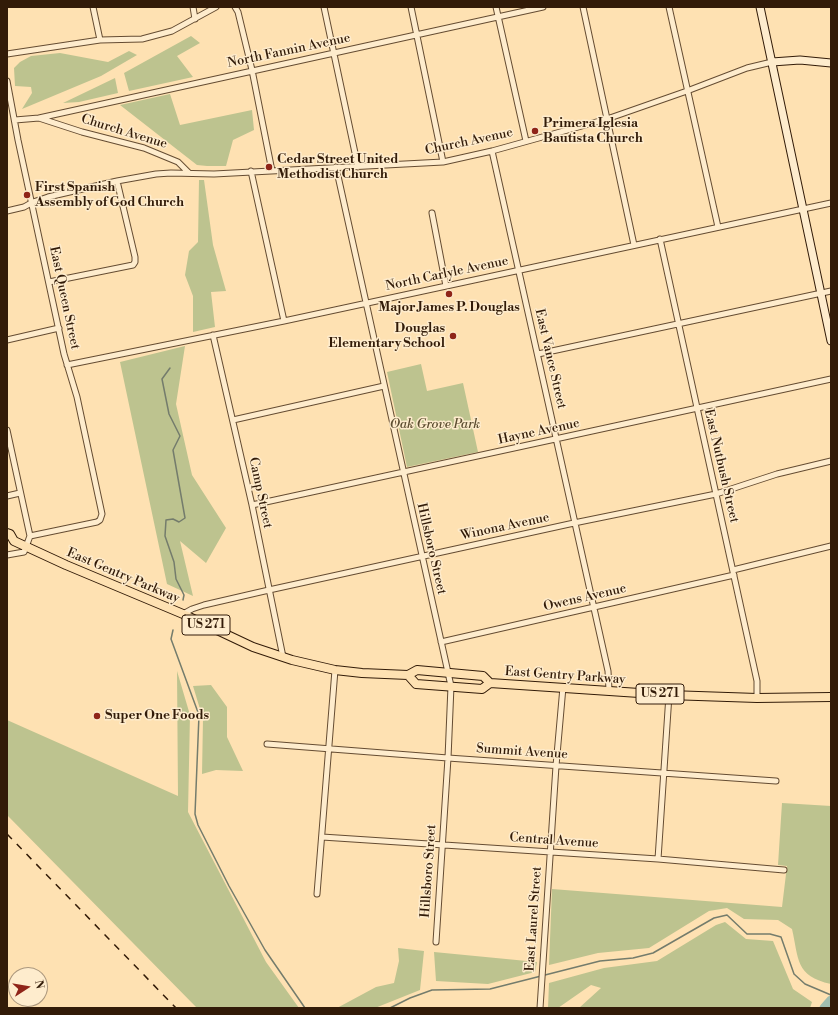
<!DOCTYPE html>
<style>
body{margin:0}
#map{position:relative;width:838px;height:1015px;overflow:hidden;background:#fee1b2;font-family:"Libre Bodoni",serif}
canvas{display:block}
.frame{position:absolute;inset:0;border:8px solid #321b08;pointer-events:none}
.north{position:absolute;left:8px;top:967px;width:40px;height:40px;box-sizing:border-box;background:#feeccd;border:1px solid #ac987e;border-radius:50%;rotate:78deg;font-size:11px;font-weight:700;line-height:16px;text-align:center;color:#321b08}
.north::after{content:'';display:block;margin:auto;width:14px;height:18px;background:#8f2418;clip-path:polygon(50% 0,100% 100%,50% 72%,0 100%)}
</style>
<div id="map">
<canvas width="838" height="1015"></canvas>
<div class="frame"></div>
<div class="north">N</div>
</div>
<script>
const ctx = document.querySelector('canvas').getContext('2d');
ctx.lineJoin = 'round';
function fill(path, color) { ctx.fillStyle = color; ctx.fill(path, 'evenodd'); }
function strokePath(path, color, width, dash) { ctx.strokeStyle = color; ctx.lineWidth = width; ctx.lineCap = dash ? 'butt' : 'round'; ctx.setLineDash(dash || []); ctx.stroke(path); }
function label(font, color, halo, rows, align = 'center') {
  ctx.font = font + ' "Libre Bodoni",serif'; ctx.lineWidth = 3; ctx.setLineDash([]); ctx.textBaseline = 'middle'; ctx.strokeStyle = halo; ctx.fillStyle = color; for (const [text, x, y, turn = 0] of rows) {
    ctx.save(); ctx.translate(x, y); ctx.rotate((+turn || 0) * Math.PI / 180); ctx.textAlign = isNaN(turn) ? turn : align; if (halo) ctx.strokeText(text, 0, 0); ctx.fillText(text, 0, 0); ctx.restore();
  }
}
const green = new Path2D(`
 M191,36L200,43L177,56L193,77L129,91L124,73Z
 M129,51L137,55L101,76L22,109L32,93L31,87L15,86L14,68L20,62L31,56L60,53L108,62Z
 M115,78L118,93L79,102L63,103Z
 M170,94L180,125L252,110L254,130L233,140L226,166H207L197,165L120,105Z
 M199,180H204L213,245L226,291L211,292L215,327L193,332V296L185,275L189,251L198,242Z
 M185,346L176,404L192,475L226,528L206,563L180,541L193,596L167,584L120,362Z
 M421,364L427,391L463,383L478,452L407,467L387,372Z
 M177,671L190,715L188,812L266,962L299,1008H197L7,815V720L178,796Z
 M211,685L227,707V737L243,771L216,770L202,774L203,719L193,686Z
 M782,803L831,806V984C795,976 799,959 792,929L778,920L744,919L727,908L709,911L649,948L598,953L549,965L552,889L782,907L787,866L778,865Z
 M725,922L746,939L773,941L793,989L812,1002L810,1008H579L601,988L591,985L558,1008H548L549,983L604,968L657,961L716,925Z
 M398,948L424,951L420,990L375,1008H337L376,987L394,983L399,961Z
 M434,952L537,962L535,972L488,984L436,981Z`);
const stream = new Path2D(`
 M170,368L162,379L169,414L180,436L173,450L185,518L179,522L173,519L166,520L165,536L174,562L176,579L184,595L183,600
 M173,630L171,639L199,715L195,814L198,825L229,886L265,950L305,1008
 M390,1008L410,998L432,990L490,989L600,961L633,958L653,953L714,918L727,915L747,934H770L781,937L794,974L805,984L831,995`);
const river = new Path2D(`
 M824,1008L831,1000`);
const minor = new Path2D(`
 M93,7L100,40
 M193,7L195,19
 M235,7L238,12L252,70L272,171
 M324,7L358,167
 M411,7L443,162
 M496,7L526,141
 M583,7L634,245
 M669,7L718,227
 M7,54L100,40L142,39L172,31L216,7
 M7,81L18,140L64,354L77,397L102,514L100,520L97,522L30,536
 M39,118L543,7
 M15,120L39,118L82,132L144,148L178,162L189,173
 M492,151L608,671L609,690
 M336,167L451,686L448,758L436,942
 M251,171L284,321
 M7,211L24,207L33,202L48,197L117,181L156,174L171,173L214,174L443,162L492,151L607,119L687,91L747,68L772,62
 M432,213L446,286
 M660,239L757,681V698
 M49,282L133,265L135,262V257L117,181
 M213,335L252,505L283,657
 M7,340L59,328
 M538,354L831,291
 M67,365L284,321L831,203
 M233,420L384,386
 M7,430L30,536L24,552L7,555
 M7,496L20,493
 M252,505L831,379
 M733,570L831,546
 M183,614L192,609L204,605L269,590L574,523L716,494L777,474L831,461
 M441,642L734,575
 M267,744L448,758L776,781
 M322,837L658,859L784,870
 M658,859L669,695
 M317,894L335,670
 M540,1008L556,766L563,687`);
const secondary = new Path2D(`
 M760,7L831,341
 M772,62L800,60L831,63`);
const primary = new Path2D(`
 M7,533L10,534L14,541L66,565L183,614L253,647L292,660L335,670L362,673L408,675L417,670L483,676L490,683
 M408,675L416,684L482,689L490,683L669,695L757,698L831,697`);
const rail = new Path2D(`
 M7,834L176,1008`);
const markers = [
 [535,131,4,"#8f2418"],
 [269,167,4,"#8f2418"],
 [27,195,4,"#8f2418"],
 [449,294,4,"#8f2418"],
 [453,336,4,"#8f2418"],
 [97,716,4,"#8f2418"]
];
const shields = [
 [206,625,48],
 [660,694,48]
];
const shieldNames = [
 ["US 271",206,625],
 ["US 271",660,694]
];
const streetNames = [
 ["North Fannin Avenue",289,51,-12],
 ["Church Avenue",124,132,17],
 ["Church Avenue",469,142,-12],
 ["North Carlyle Avenue",447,274,-12],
 ["East Queen Street",64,298,78],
 ["East Vance Street",550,359,77],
 ["Hayne Avenue",539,432,-12],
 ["East Nutbush Street",721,466,77],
 ["Camp Street",260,493,78],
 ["Winona Avenue",505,527,-12],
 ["Hillsboro Street",431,549,77],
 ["East Gentry Parkway",123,576,23],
 ["Owens Avenue",585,598,-13],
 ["East Gentry Parkway",565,676,4],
 ["Summit Avenue",522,752,4],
 ["Central Avenue",554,841,4],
 ["Hillsboro Street",429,871,-86],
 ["East Laurel Street",534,919,-86]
];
const poiNames = [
 ["Primera Iglesia",543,124],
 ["Bautista Church",543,139],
 ["Cedar Street United",277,160],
 ["Methodist Church",277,175],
 ["First Spanish",35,188],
 ["Assembly of God Church",35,203],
 ["Major James P. Douglas",449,308,"center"],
 ["Douglas",445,329,"right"],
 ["Elementary School",445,344,"right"],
 ["Super One Foods",105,716]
];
const parkNames = [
 ["Oak Grove Park",435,425]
];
fill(green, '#bdc38f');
strokePath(stream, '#747c6c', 1.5);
strokePath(river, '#a0bdaf', 9);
strokePath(minor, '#654c32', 7);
strokePath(secondary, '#321b08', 9);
strokePath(primary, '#321b08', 10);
strokePath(minor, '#feeccd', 5);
strokePath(secondary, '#feeccd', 7);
strokePath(primary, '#fee1b2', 8);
strokePath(rail, '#321b08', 1.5, [7, 7]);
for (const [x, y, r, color] of markers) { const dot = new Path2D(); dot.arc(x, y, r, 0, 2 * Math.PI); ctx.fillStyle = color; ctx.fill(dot); strokePath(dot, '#feeccd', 1.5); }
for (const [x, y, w] of shields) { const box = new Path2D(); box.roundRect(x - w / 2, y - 10, w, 20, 3); ctx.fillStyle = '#feeccd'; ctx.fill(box); strokePath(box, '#321b08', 1); }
label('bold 12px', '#321b08', null, shieldNames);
label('13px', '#321b08', '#feeccd', streetNames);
label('bold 13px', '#321b08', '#feeccd', poiNames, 'left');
label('italic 13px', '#5c4d30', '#feeccd', parkNames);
</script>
